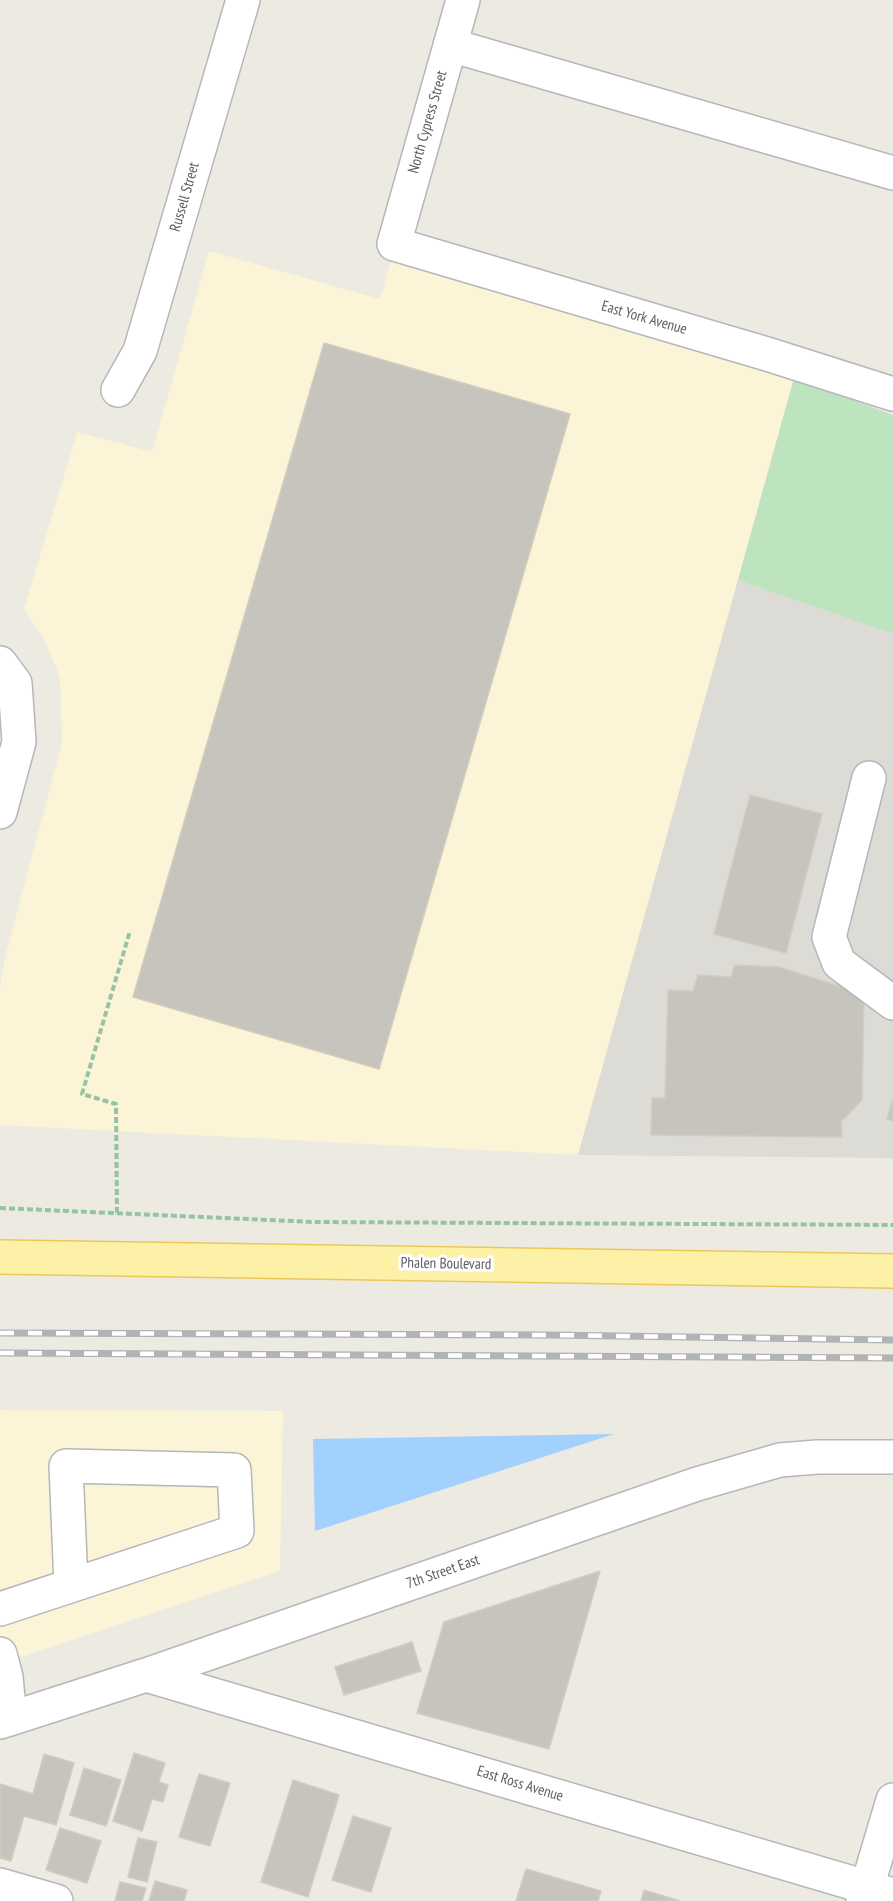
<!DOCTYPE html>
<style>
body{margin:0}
canvas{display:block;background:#eceae1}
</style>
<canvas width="893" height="1901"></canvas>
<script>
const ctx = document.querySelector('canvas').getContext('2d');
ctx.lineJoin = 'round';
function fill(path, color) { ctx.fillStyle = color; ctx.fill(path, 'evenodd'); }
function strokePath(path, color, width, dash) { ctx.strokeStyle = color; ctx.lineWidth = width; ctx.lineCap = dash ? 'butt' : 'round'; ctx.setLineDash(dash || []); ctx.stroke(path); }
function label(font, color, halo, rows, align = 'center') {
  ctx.font = font + ' "PT Sans Narrow",sans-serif'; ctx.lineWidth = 6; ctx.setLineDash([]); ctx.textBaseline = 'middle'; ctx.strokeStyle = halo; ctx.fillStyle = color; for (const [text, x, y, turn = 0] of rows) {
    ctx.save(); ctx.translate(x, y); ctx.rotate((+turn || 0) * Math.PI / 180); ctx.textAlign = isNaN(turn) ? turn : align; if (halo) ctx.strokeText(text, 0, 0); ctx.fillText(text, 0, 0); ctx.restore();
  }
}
const commercial = new Path2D(`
 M209,251L380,299L391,261L794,378L578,1155L0,1125V989L4,961L62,743L60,677L45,641L24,609L77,432L152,452Z
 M0,1410L283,1411L280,1571L0,1664Z`);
const industrial = new Path2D(`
 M738,580L893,634V1158L578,1155Z`);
const green = new Path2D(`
 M794,378L893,415V634L738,580Z`);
const water = new Path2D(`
 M614,1434L315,1531L313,1439Z`);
const building = new Path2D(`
 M324,343L570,414L379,1069L133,997Z
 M750,795L822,814L786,953L714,934Z
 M735,965L779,967L864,994L862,1100L841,1122L842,1137L651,1135L652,1098H665L668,990L693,991L698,975L731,977Z
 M893,1099V1121L887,1119Z
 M600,1571L549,1749L417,1713L444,1622Z
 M412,1642L421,1671L344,1695L335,1667Z
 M134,1753L165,1763L159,1782L168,1785L163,1802L152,1799L142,1831L113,1821Z
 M44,1754L74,1763L56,1825L24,1816L11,1861L0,1858V1784L33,1794Z
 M84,1768L121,1780L106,1826L70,1815Z
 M199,1774L230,1783L210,1846L179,1837Z
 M293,1780L339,1795L308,1897L261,1882Z
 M353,1816L391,1828L371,1892L332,1880Z
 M60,1828L101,1841L87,1883L46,1870Z
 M138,1838L157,1842L147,1882L128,1877Z
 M526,1869L601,1891L598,1901H516Z
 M155,1881L187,1890L184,1901H149Z
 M120,1882L146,1888L142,1901H115Z
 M644,1890L680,1901H641Z`);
const path = new Path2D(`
 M0,1208L314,1222L893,1225
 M117,1213L116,1104L82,1094L130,931`);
const minor = new Path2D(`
 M463,0L394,244L767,354L893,394
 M450,45L893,173
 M118,390L140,351L243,0
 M0,663L15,683L19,742L0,812
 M869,778L829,937L839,963L893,1003
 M0,1609L237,1531L234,1470L66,1466L71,1585
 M0,1654L6,1677L10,1719
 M146,1675L893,1895
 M0,1722L146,1675L697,1484L780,1460L817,1457H893
 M0,1885L56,1901
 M863,1901L893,1800`);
const major = new Path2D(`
 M0,1257L893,1271`);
const rail = new Path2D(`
 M0,1333L549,1335L893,1340
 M0,1353L893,1358`);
const streetNames = [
 ["North Cypress Street",428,122,-74],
 ["Russell Street",185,197,-74],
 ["East York Avenue",644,318,16],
 ["Phalen Boulevard",446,1264,1],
 ["7th Street East",443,1572,-19],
 ["East Ross Avenue",520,1784,17]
];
fill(commercial, '#fcf4d6');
fill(industrial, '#dddbd5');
fill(green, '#bee3bf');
fill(water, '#a1d1fc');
fill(building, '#c7c4be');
strokePath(building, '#d0ccc0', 1.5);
strokePath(minor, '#b4b7bb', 36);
strokePath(major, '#ecc85a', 36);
strokePath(path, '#97c3a5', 4, [6, 3]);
strokePath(minor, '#fff', 33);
strokePath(major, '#fcf1a6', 33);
strokePath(rail, '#b2b3b3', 7);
strokePath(rail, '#fff', 4.5, [14]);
label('15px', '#595d61', '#fff', streetNames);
</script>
